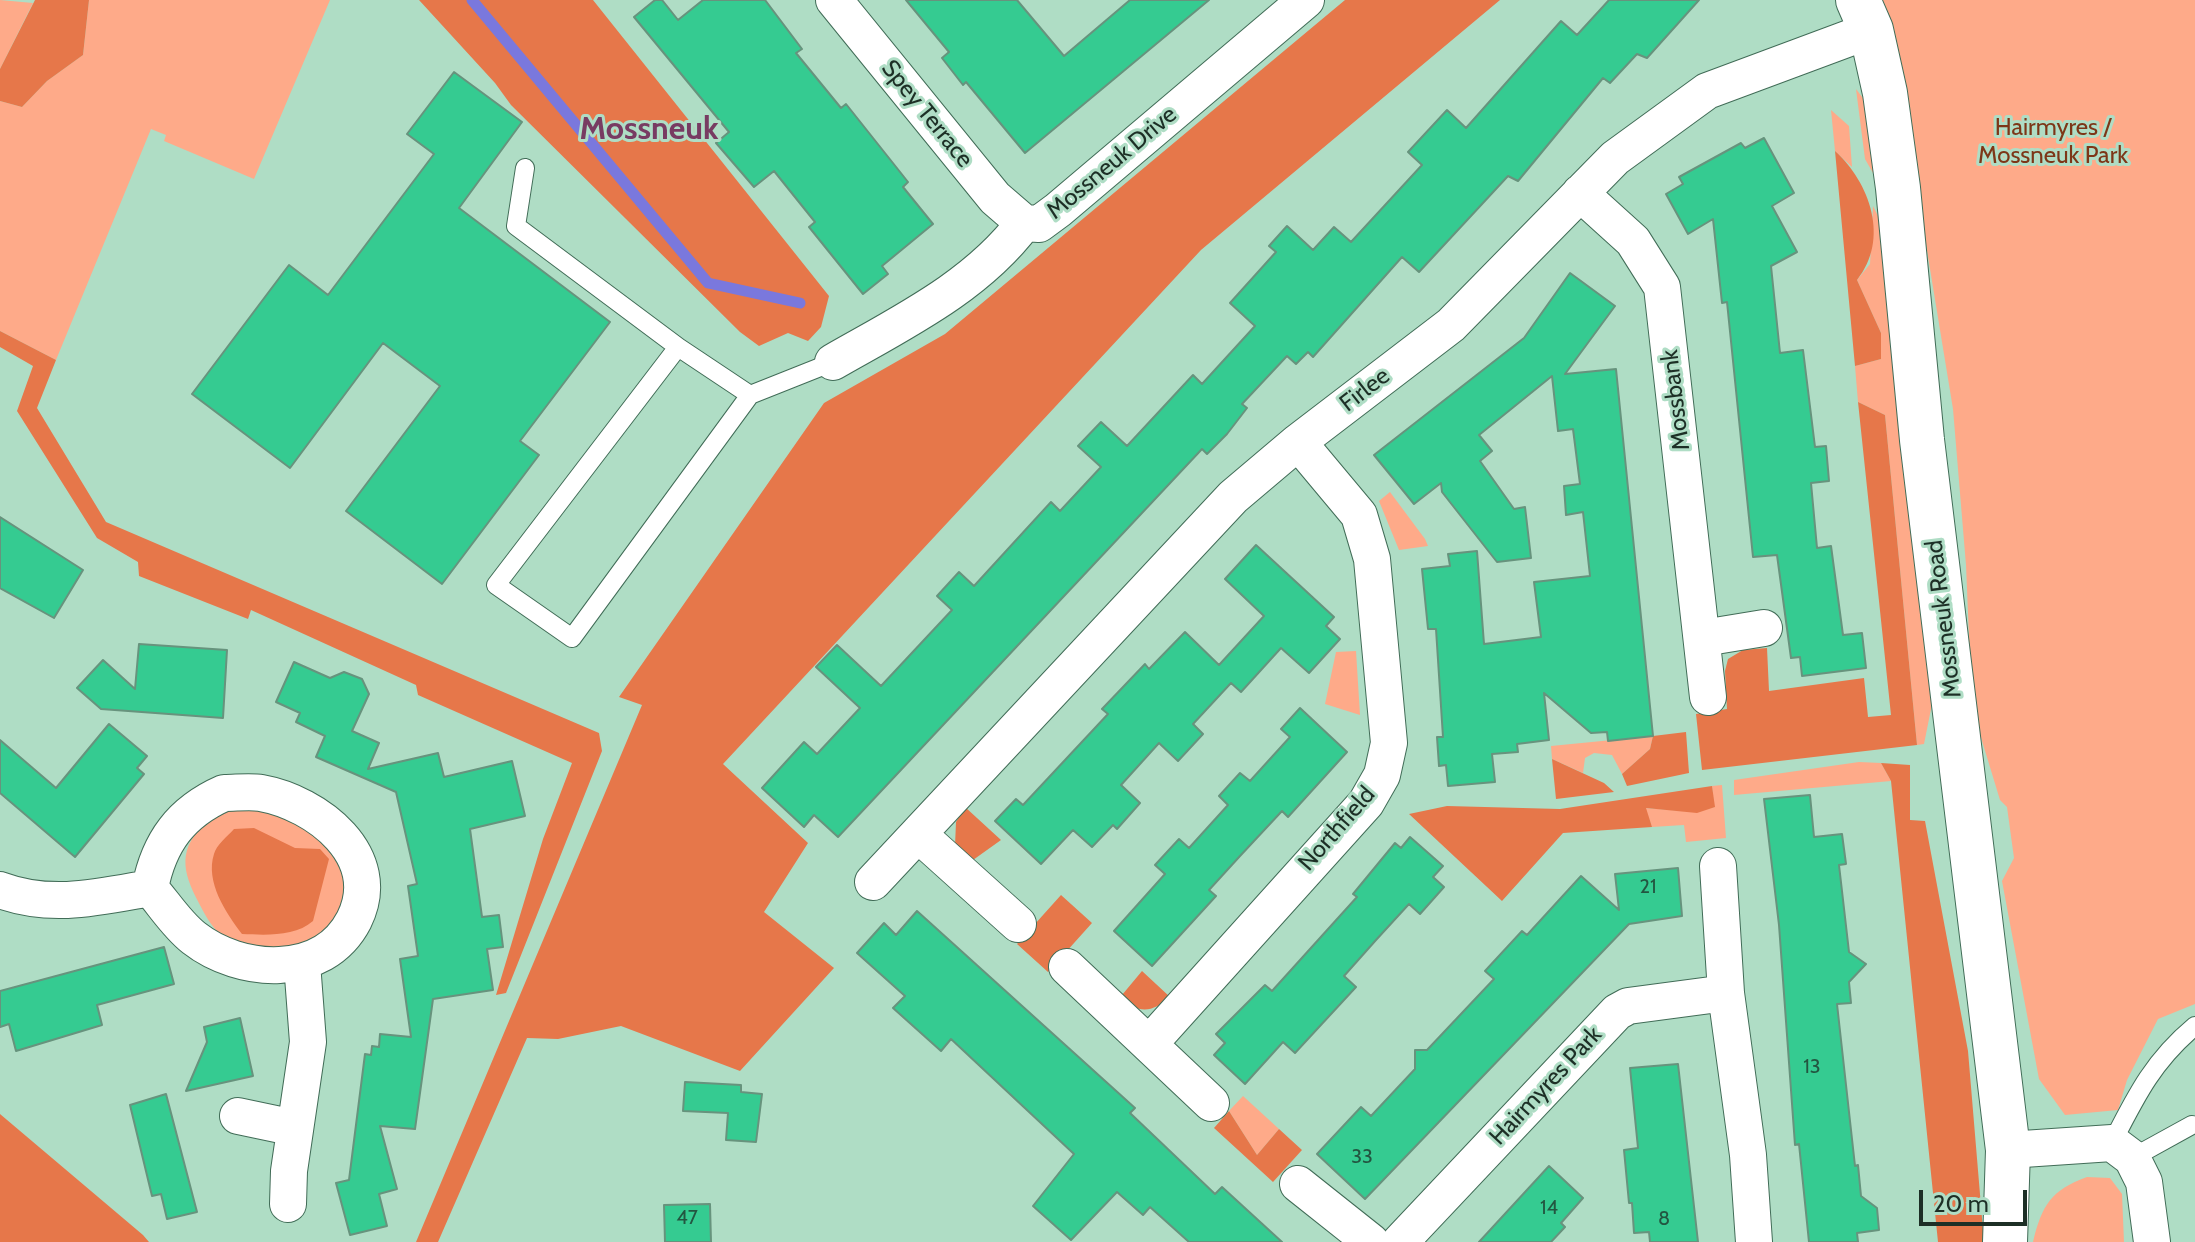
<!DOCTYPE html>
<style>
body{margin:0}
#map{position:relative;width:2195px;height:1242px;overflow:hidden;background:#afddc5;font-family:Cabin,sans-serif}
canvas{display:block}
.scale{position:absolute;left:1919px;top:1190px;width:108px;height:36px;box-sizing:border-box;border:4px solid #1d2f26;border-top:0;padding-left:10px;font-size:24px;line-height:28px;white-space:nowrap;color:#1d2f26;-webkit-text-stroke:6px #afddc5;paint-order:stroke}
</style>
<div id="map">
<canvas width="2195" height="1242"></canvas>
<div class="scale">20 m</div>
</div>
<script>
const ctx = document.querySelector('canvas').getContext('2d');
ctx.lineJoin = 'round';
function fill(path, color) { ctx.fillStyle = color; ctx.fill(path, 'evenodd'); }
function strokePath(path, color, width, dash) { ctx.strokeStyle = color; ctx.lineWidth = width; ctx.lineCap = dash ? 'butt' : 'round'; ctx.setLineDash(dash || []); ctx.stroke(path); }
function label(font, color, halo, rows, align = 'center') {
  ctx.font = font + ' Cabin,sans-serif'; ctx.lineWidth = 6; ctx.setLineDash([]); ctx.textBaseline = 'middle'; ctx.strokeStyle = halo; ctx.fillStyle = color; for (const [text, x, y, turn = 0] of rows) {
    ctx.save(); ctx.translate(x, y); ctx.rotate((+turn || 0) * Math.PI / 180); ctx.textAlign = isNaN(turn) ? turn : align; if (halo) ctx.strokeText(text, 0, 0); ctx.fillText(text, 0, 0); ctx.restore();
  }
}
const green = new Path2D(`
 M0,0L33,3L0,69Z
 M89,0H330L254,179L164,141L166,135L151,129L56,360L0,331V101L22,107L47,81L83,55Z
 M1881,0H2195V1004L2158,1019L2127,1080L2118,1110L2065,1115L2039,1079L2002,881L2014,858L2007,807L2000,800L1972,708L1966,565L1953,409L1898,74Z
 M1856,89L1869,106L1877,180L1865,159Z
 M1831,110L1849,126L1852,167L1835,151Z
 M1873,206L1884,228L1933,699L1924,744L1917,745L1885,415L1858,402L1855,366L1881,359V333L1857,280L1870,264Z
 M1390,492L1425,539L1428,546L1399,550L1379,501Z
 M1356,651L1360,715L1325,704L1336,652Z
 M1653,736L1650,749L1622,774L1612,755L1594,753L1585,758L1583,773L1552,759L1551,746Z
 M1859,762L1881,763L1891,781L1734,795V780Z
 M1722,785L1726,838L1686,842L1684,825L1652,827L1645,808L1697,812L1714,807L1712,786Z
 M251,807C270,814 296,820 312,833C359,867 361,930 298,945C278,949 258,954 238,946C221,940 209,923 201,907C185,878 175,852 203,826C208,822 214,813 221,810C228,807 242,808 251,807Z
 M1243,1096L1279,1129L1257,1155L1229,1111Z
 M2087,1177L2110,1178L2122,1194L2124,1242H2033C2042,1205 2051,1190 2087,1177Z`);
const forest = new Path2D(`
 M35,0H89L83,55L47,81L22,107L0,101V69Z
 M419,0H593L829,296L821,327L808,341L788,333L759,346L740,332L511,105L495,83Z
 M1345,0H1500L1201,250L723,764L808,843L764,912L834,968L740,1071L621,1026L558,1039L527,1038L438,1242H416L642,705L619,697L824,403L945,334Z
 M1835,151C1870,183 1890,239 1857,280L1881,333V359L1855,366Z
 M0,331L56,360L37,408L106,522L599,733L602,751L506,993L496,995L543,839L572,763L418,695L416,685L251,610L248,619L139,576L138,562L97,538L17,411L33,366L0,347Z
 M1858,402L1885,415L1917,745L1702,770L1696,714L1727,709L1725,671L1728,659L1743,650L1767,648L1769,691L1864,678L1868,717L1891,715Z
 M1686,732L1689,773L1627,786L1622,774L1650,749L1653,736Z
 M1552,759L1604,783L1614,792L1556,799Z
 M1881,763L1910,765V820L1925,821L1968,1051L1984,1242H1938L1891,781Z
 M1712,786L1715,807L1697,813L1646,808L1652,827L1563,833L1502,901L1409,814L1447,806L1560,809Z
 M965,807L1001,840L973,860L955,846L956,822Z
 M254,828L295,848L320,849L329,859L313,921C295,937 265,935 242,934C226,913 205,882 214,854C216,845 228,836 234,829Z
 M1061,895L1092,923L1048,972L1017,944Z
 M1142,971L1170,997C1153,1012 1137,1016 1122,995Z
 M1229,1111L1257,1155L1279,1129L1302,1150L1273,1182L1214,1128Z
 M0,1114L143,1235L149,1242H0Z`);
const stream = new Path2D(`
 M472,0L708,283L800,303`);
const building = new Path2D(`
 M655,0H662L678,20L703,0H765L802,49L796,53L841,108L846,104L908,182L903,187L933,224L882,266L888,274L863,294L809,227L815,222L774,171L754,187L716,143L729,132L634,17Z
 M906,0H1017L1064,56L1130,0H1209L1025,153L966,82L963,85L942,58L949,52Z
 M1609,0H1699L1647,58L1637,54L1610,83L1603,78L1518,181L1508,176L1419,272L1402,257L1313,357L1308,352L1296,364L1287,356L1242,404L1247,408L1227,434L1207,454L1202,449L838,837L814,815L804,827L762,788L804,742L817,754L860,708L816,667L837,645L881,686L952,610L937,596L959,572L974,586L1051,502L1060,511L1101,467L1078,446L1101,422L1127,446L1193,375L1202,384L1255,326L1230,303L1276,252L1269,246L1287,226L1313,250L1334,227L1351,242L1422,165L1408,152L1447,110L1466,128L1561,21L1577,35Z
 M454,72L522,122L459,208L610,322L520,441L539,455L442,584L346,511L440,386L383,343L290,468L192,394L289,265L328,295L434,154L407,134Z
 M1764,138L1794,193L1772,206L1797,252L1771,266L1780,353L1803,350L1815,447L1826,446L1829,481L1811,483L1817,548L1831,546L1843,635L1862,633L1866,668L1802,676L1800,657L1791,658L1777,555L1753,557L1727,302L1722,303L1713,219L1688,234L1666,194L1683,184L1679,177L1741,143L1745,148Z
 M1570,273L1615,306L1565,374L1616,369L1653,736L1608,741L1607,732L1591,733L1544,693L1549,740L1517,744L1518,752L1492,754L1495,782L1448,786L1446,765L1439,766L1437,737H1443L1436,629H1428L1422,569L1450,566L1448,554L1477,551L1484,644L1541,637L1534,582L1590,576L1583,512L1566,515L1564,486L1580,484L1573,429L1558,431L1552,376L1479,435L1492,451L1480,461L1514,509L1525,507L1531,558L1497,562L1442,492L1441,483L1414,504L1374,455L1524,338Z
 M0,517L83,570L54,618L0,588Z
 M1256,545L1334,617L1326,626L1340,639L1309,673L1281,648L1241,692L1231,683L1193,724L1203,734L1178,761L1159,743L1121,785L1140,803L1117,829L1113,825L1092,847L1073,830L1041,864L995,821L1016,799L1023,805L1108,714L1102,709L1145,664L1149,669L1185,632L1219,665L1264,616L1225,579Z
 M139,644L227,650L223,718L101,709L77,688L103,660L135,689Z
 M294,662L330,678L344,672L362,679L369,694L352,731L379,743L368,769L438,753L444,777L512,761L525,816L470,829L482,917L499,915L503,947L487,949L493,990L433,999L415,1129L380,1126L397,1189L379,1194L387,1226L350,1235L336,1183L349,1180L365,1054L371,1055L372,1046L379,1047L380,1034L411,1037L400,959L418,956L408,886L417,884L396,792L316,757L325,736L296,722L300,713L276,702Z
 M1300,708L1347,752L1288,817L1282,811L1240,856L1209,890L1216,896L1152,966L1114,931L1165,874L1155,865L1179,839L1189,848L1228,805L1219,796L1240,773L1250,781L1290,737L1281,729Z
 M109,724L147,756L137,768L144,774L75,857L0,793V740L56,788Z
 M1810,795L1814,837L1842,834L1846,864L1839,865L1849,952L1866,964L1849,982L1851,1003L1837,1004L1855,1166L1858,1165L1861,1196L1877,1208L1879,1230L1857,1233L1858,1242H1809L1799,1144L1795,1145L1779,925L1764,799Z
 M1410,837L1443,866L1433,877L1444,887L1420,914L1409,904L1376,940L1344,976L1356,987L1295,1053L1283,1042L1245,1084L1214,1055L1225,1043L1216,1034L1265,985L1272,991L1357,897L1353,894L1395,843L1401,848Z
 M1678,868L1682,916L1629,924L1365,1199L1317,1154L1361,1107L1371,1116L1415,1069V1050H1427L1494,979L1485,971L1522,931L1527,935L1581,876L1619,910L1615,874Z
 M917,911L1135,1108L1130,1113L1215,1194L1222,1187L1282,1242H1189L1150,1207L1143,1215L1117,1192L1071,1240L1033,1206L1074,1154L951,1039L941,1051L893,1008L905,996L857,953L884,923L896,935Z
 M164,947L174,984L97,1005L102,1025L16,1051L9,1024L0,1027V991Z
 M240,1018L253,1076L186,1091L207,1042L204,1027Z
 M1678,1064L1698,1242H1650L1649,1232L1634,1233L1632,1203H1629L1624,1150L1638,1148L1630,1068Z
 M685,1082L741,1085V1092L762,1094L756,1142L726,1140L728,1113L683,1111Z
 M166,1094L197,1212L167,1219L161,1194L152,1196L130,1105Z
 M1549,1166L1583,1198L1561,1223L1565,1227L1551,1242H1479Z
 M710,1204L711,1242H665L664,1205Z`);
const lane = new Path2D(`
 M525,168L516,226L678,347
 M750,395L678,347L496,585L572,638L750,395L833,362
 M2112,1143C2136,1096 2153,1061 2195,1026
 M2132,1158L2192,1125`);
const street = new Path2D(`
 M834,0L995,198L1024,223
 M1580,193L1633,241L1662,287L1708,697
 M833,362C901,323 976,287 1024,223L1039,224L1058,210L1306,0
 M1703,638L1764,628
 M224,793C236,793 250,791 261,793C317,803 386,856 354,920C323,980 240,974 194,938C177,925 164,904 150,888C159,842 181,812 224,793Z
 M918,834L1018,924
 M1718,866L1726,993
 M873,882L1233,497L1298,442L1451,325L1615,158L1707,91L1871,30
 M0,890C51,909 99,897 150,888
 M1067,967L1211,1103
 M1149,1044L1366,803L1382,775L1389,743L1372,559L1359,515L1298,442
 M238,1116L295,1128
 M2008,1150L2112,1143L2132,1158L2144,1182L2152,1242
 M1298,1184L1371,1242
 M288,1204L289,1171L308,1042L302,963
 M1400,1242L1617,1012L1628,1006L1726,993L1748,1155L1754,1242`);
const secondary = new Path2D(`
 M1858,0L1871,30L1885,93L1898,188L1922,440L2008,1150L2005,1242`);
const numberNames = [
 ["21",1648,887],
 ["13",1812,1067],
 ["33",1362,1157],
 ["14",1549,1208],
 ["47",687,1218],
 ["8",1664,1219]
];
const streetNames = [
 ["Spey Terrace",927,114,51],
 ["Mossneuk Drive",1112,163,-40],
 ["Firlee",1365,390,-38],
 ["Mossbank",1676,400,-97],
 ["Mossneuk Road",1944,619,-97],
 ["Northfield",1337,829,-49],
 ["Hairmyres Park",1546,1086,-47]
];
const parkNames = [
 ["Hairmyres /",2053,128],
 ["Mossneuk Park",2053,156]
];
const districtNames = [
 ["Mossneuk",649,130]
];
fill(green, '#feaa89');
fill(forest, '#e6774a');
strokePath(stream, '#7a78dd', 11);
fill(building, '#35cb91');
strokePath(building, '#67937d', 2);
strokePath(lane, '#416c57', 20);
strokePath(street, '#416c57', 38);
strokePath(secondary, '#416c57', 46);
strokePath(lane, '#fff', 18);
strokePath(street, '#fff', 36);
strokePath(secondary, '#fff', 44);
label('20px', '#235641', null, numberNames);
label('24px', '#1d2f26', '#afddc5', streetNames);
label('24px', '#7d3617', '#afddc5', parkNames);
label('bold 32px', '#783b62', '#afddc5', districtNames);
</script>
